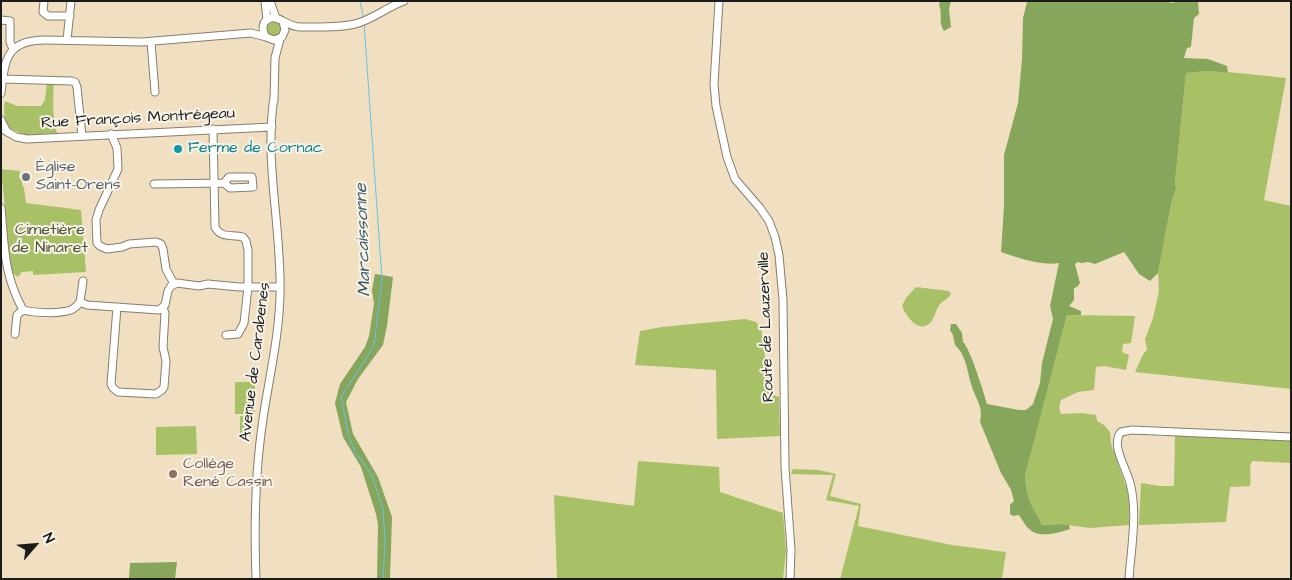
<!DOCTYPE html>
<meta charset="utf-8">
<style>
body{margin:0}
#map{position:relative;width:1292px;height:580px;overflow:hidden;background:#f0e0c1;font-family:"Architects Daughter",sans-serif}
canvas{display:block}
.frame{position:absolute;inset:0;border:2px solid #1c1c1c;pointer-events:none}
.north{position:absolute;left:10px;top:520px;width:50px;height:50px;-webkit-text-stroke:4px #f7f3e8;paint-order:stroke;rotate:63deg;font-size:14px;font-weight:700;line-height:20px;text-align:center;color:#1c1c1c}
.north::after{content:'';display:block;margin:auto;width:18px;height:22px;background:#1c1c1c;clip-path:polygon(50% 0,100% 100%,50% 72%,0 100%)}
</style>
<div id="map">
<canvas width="1292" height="580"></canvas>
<div class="frame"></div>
<div class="north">N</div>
</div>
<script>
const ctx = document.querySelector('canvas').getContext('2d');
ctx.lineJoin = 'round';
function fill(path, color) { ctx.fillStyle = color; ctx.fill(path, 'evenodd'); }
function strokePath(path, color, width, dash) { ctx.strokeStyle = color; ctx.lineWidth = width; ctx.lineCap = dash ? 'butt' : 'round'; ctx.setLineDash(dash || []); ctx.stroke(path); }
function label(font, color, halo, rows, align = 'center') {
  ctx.font = font + ' "Architects Daughter",sans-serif'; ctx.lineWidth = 4; ctx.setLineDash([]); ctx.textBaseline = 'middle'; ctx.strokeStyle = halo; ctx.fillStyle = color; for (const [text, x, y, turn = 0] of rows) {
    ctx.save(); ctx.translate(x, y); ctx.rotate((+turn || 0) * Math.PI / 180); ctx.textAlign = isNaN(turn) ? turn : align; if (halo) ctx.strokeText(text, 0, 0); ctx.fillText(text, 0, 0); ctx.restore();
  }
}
const green = new Path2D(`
 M267 29a7 7 0 1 1 14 0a7 7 0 1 1-14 0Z
 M1208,71L1228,73V72L1286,78L1264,200L1291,206V389L1135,372C1139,365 1141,355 1147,350L1145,339L1153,318L1159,291L1158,273L1172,200L1176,189L1175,182L1186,73Z
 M47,83H54C53,100 52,117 57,133L25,135L9,128C4,118 3,112 5,101L17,106H41L45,100Z
 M1,169L20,171L19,178L23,179L22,184L24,188L26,203L81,210L86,272L33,275V271L22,272L18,277L12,273L11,267H8L5,227H7Z
 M916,287L949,291L951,294C948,299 944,300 940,304C936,309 935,317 931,322C919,335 906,316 902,306L906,298Z
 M1067,315L1135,316L1131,343L1123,344L1122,352L1129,355L1126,370L1104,366L1096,367L1094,390L1078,392L1061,400L1059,408L1061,414L1081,413L1096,415L1097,421L1104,425L1110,432L1111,444L1127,489L1129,503V525L1090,528L1061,524L1042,525C1039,517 1034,511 1031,504C1027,495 1026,486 1025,476Z
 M745,319L756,322L761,328L769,387L774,395L779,397L780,436L717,439L716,370L635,365L640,331L662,327Z
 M235,382H255V414H235Z
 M240,416H251V436H240Z
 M196,426L197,454L156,455V427Z
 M1175,435L1291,439V463L1252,461C1248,468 1252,478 1250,486L1230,487L1226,522L1139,525L1141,483L1160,486H1174Z
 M638,461L719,467L720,492L783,513L786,551L783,579H557L554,495L634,506Z
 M793,469L819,470L836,474L830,496L861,504L858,526L952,545L1006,552L1002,579H840L859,506L826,500L833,475L791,474Z`);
const forest = new Path2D(`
 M940,1H951L949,9L951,27L944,31C938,23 943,14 939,5Z
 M1028,1H1162L1174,3L1175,1H1198L1199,14L1194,18L1191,47L1187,48L1184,58L1208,59L1227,66L1228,73L1208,71L1186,73L1175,182L1176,189L1172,200L1158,273L1150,281L1139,274L1124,252L1095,264L1088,262L1082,263L1078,262L1075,264L1080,283L1077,287L1074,288V300L1069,306L1081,311V315H1067L1025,476C1026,486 1027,495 1031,504C1034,511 1039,517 1042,525L1061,524L1069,525L1070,529C1058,533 1038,539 1028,528C1024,524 1022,519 1019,515L1013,516L1010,514V505L1014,501L1011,490L1001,473L980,422C984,407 975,398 971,384C967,370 966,355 955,345L953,335L950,330L951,324H956L962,333L963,342C970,348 984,393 987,404L1019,410H1026L1033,404L1040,383L1042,363L1053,319L1050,306L1059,263C1041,266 1019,258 1001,252L1004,206V155L1018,103L1022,59L1023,18L1027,2Z
 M375,274L393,277L387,326L383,345L358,379L346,402L353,434L378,477L392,517L390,579H377L378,525L376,514L361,467L343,437L335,403L340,384L365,347L369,336L374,304L372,290Z
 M177,562L175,579H129L130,563Z`);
const stream = new Path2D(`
 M360,1L364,19
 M364,23L382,279L374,346L341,397L349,437L356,454L371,473L383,509L385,543L383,579`);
const minor = new Path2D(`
 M44,1L43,12L48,16H70
 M265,1L267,20
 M270,1L276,18
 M719,1L714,84L716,106L727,157L735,179L760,208L769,221L775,237L779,255L783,300L785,467L791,550L790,579
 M1,20L10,21V42L13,49
 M283,22L285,30L282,37L274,40L266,37C261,30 262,20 271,18C279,16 289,27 300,27C317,27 338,28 355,24C372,20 387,7 404,1
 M67,40L71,1
 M151,42L155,92
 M3,79L71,81L75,82L77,87L82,136
 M1,93C5,59 6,40 46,40L142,42L251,33L266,37
 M274,101L275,58L280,39
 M1,120L7,132
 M1,128L16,137L27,139L272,127
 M213,129L215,227C221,239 232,234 243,237L246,241L248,250V287L244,323L238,334L226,335
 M111,134L117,148L118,169L99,210L96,220L97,243L100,246L107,249L122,247L129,244L156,242L161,244L163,249L166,269L174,284
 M154,184L224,183L230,188L253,187L252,177H229L224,183
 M1,208C5,248 3,273 23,310C35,313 59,314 71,310C75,308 78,305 80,302L87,305L159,310L165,305L168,291L171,286L177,283L199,286L208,284L239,287H280
 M80,302L83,281
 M117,307L111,384L113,388L118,392L156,394L162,390L164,387L166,361L163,347L165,313L163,308
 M15,334L17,315L23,310
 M256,579C254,526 255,472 263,419C269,378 279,337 280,295C282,229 264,163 274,97
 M1129,579C1131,548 1138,513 1130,483C1127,469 1110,445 1121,432L1132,430L1291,437`);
const markers = [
 [178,149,5,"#0f9aa8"],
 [26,177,5,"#6b7280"],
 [173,474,5,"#8d6e63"]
];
const streetNames = [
 ["Rue François Montrégeau",138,119,-3],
 ["Route de Lauzerville",767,327,-92],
 ["Avenue de Carabenes",256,362,-83]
];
const cultureNames = [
 ["Ferme de Cornac",188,149]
];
const worshipNames = [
 ["Église",36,168],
 ["Saint-Orens",36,186]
];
const parkNames = [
 ["Cimetière",50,231],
 ["de Ninaret",50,249]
];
const educationNames = [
 ["Collège",183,465],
 ["René Cassin",183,483]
];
const waterNames = [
 ["Marcaissonne",364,240,-92]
];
fill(green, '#a8c066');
fill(forest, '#86a65b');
strokePath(stream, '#66c2e4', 1);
strokePath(minor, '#867e6e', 9);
strokePath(minor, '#fff', 7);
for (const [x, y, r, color] of markers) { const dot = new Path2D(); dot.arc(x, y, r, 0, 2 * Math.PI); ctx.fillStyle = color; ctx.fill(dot); strokePath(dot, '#f7f3e8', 2); }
label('16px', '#1c1c1c', '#f7f3e8', streetNames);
label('16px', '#0d838f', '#f7f3e8', cultureNames, 'left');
label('16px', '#5b616d', '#f7f3e8', worshipNames, 'left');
label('16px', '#4d5536', '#f7f3e8', parkNames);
label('16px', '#785e54', '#f7f3e8', educationNames, 'left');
label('italic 18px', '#365662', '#f7f3e8', waterNames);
</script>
